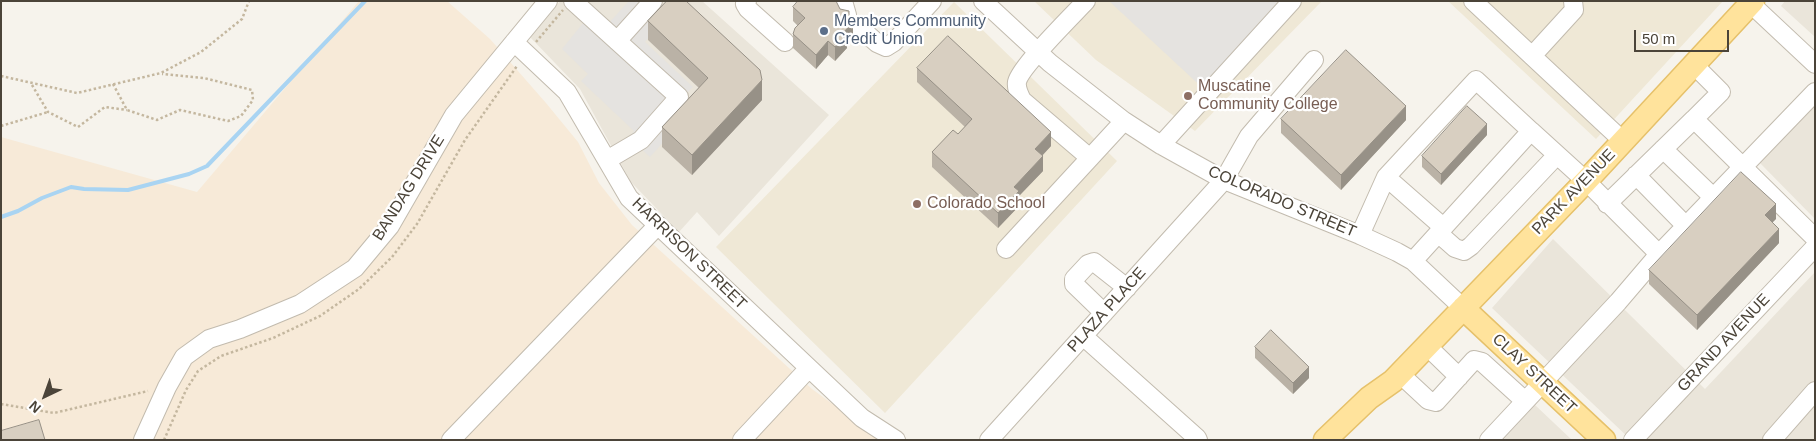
<!DOCTYPE html>
<style>
body{margin:0}
#map{position:relative;width:1816px;height:441px;overflow:hidden;background:#f6f3ec;font-family:Helvetica,sans-serif}
canvas{display:block}
.frame{position:absolute;inset:0;border:2px solid #4b4439;pointer-events:none}
.north{position:absolute;left:20px;top:371px;width:50px;height:50px;-webkit-text-stroke:4px #fff;paint-order:stroke;rotate:222deg;font-size:14px;font-weight:700;line-height:20px;text-align:center;color:#4b4439}
.north::after{content:'';display:block;margin:auto;width:18px;height:22px;background:#4b4439;clip-path:polygon(50% 0,100% 100%,50% 72%,0 100%)}
.scale{position:absolute;left:1634px;top:30px;width:95px;height:22px;box-sizing:border-box;border:2px solid #4b4439;border-top:0;padding-left:6px;font-size:15px;line-height:18px;white-space:nowrap;color:#4b4439;-webkit-text-stroke:4px #fff;paint-order:stroke}
</style>
<div id="map">
<canvas width="1816" height="441"></canvas>
<div class="frame"></div>
<div class="north">N</div>
<div class="scale">50 m</div>
</div>
<script>
const ctx = document.querySelector('canvas').getContext('2d');
ctx.lineJoin = 'round';
function fill(path, color) { ctx.fillStyle = color; ctx.fill(path, 'evenodd'); }
function strokePath(path, color, width, dash) { ctx.strokeStyle = color; ctx.lineWidth = width; ctx.lineCap = dash ? 'butt' : 'round'; ctx.setLineDash(dash || []); ctx.stroke(path); }
function label(font, color, halo, rows, align = 'center') {
  ctx.font = font + ' Helvetica,sans-serif'; ctx.lineWidth = 4.5; ctx.setLineDash([]); ctx.textBaseline = 'middle'; ctx.strokeStyle = halo; ctx.fillStyle = color; for (const [text, x, y, turn = 0] of rows) {
    ctx.save(); ctx.translate(x, y); ctx.rotate((+turn || 0) * Math.PI / 180); ctx.textAlign = isNaN(turn) ? turn : align; if (halo) ctx.strokeText(text, 0, 0); ctx.fillText(text, 0, 0); ctx.restore();
  }
}
const residential = new Path2D(`
 M560,1H702L829,115L719,236L697,212L679,232L631,182L580,89L529,36Z
 M1785,1H1815V37L1781,6Z
 M1815,104V219L1759,162Z
 M1553,239L1705,389L1815,272V440H1631L1492,308Z
 M1535,405L1572,440H1503Z`);
const commercial = new Path2D(`
 M359,1H447L490,39L546,103L578,142L599,183L632,225L812,389L882,440H1V137L197,192Z`);
const education = new Path2D(`
 M1034,1H1322L1195,131L1096,60Z
 M1448,1H1723L1596,139Z
 M954,2L1117,161L885,413L716,247Z`);
const parking = new Path2D(`
 M629,1H659L670,12L645,42L693,87L685,95L684,101L692,110L650,157L629,137L634,131L581,81L588,74L562,49L592,12L607,25Z
 M1109,1H1300L1208,93Z`);
const stream = new Path2D(`
 M1,217L18,211L42,198L71,187L84,189L128,190L189,174L207,166L365,1`);
const path = new Path2D(`
 M536,42L563,10
 M1,76L77,93L161,73L201,52L242,19L249,1
 M113,84L127,110L157,120L180,110L228,121L241,116L253,100L252,90L204,78L162,74
 M32,85L48,112L78,127L105,107L127,110
 M1,126L48,112
 M1,404L54,413L148,391
 M164,440L186,390L198,371L221,356L273,338L320,316L359,289L392,257L417,224L465,140L517,66`);
const minor = new Path2D(`
 M573,1L679,97L641,140L607,160
 M747,1L745,4L748,9L785,42
 M843,1L847,15
 M983,1L1050,63L1124,121L1161,145L1224,180L1360,235L1397,252L1413,261L1463,308
 M1086,1C1073,15 1020,67 1017,82C1016,88 1019,94 1022,100L1090,158
 M1473,1L1623,141
 M1751,4L1815,64
 M859,27L877,43L886,47L894,42L932,1
 M617,41L653,1
 M514,42L567,92L629,198L862,418L896,440
 M1532,56L1574,10L1573,1
 M1694,65L1721,92L1694,119L1815,238
 M1161,145L1292,1
 M1663,149L1714,198
 M1636,175L1686,226
 M1386,177L1443,227
 M1607,204L1694,119
 M1438,233L1455,248L1464,251L1471,246L1557,155
 M1360,235L1386,177L1476,80L1531,131
 M1006,249L1124,121
 M1413,261L1531,131L1586,181L1659,254L1815,92
 M1104,313L1074,284V279L1088,264L1094,262L1127,288
 M1083,336L1197,438L1198,440
 M1427,346L1459,377
 M1400,374L1428,400L1436,402L1474,360L1482,362L1525,401
 M143,440L167,387L184,357L209,339L240,329L300,304L355,268L390,226L454,115L548,1
 M451,440L658,225
 M742,440L809,368
 M989,440L1224,180L1249,136L1314,60
 M1489,440L1618,302L1659,254
 M1633,440L1815,247
 M1772,440L1815,391`);
const major = new Path2D(`
 M1463,308L1604,440
 M1325,440L1369,398L1393,381L1586,181L1753,1`);
const wall = new Path2D(`
 M793,7L840,9L849,17L853,36L847,44V48L835,61L828,55L816,69L793,48V34L798,26L793,21Z
 M648,21L762,100L692,175L662,147V127L699,88L648,40Z
 M917,68L1051,146L1042,156L1043,171L1019,196V206L998,228L932,167V152L958,134L965,127L917,82Z
 M1281,119L1406,120L1341,190L1281,133Z
 M1487,135L1441,185L1422,167V156Z
 M1776,219L1772,222L1779,243L1697,330L1649,284V270Z
 M1255,347L1309,378L1293,394L1255,358Z`);
const shadedWall = new Path2D(`
 M853,22V36L847,44V48L835,61V47L844,32Z
 M828,41V55L816,69V55Z
 M762,80V100L692,175V155Z
 M1406,106V120L1341,190V175Z
 M1487,124V135L1441,185V174Z
 M1051,132V146L1035,163V149Z
 M1043,156V171L1019,196V206L998,228V213L1014,187Z
 M1776,204V219L1765,230V215Z
 M1779,229V243L1697,330V315Z
 M1309,367V378L1293,394V383Z`);
const building = new Path2D(`
 M667,1H686L760,70L762,80L692,155L662,127L708,78L648,21Z
 M798,1H836L840,9L849,11V17L853,22L844,32L847,34L835,47L828,41L816,55L793,34L795,28L805,18L793,7Z
 M948,36L1051,132L1035,149L1043,156L1014,187L1019,191L998,213L932,152L953,130L958,134L972,119L917,68Z
 M1346,50L1406,106L1341,175L1281,119Z
 M1467,106L1487,124L1441,174L1422,156Z
 M1741,172L1776,204L1765,215L1779,229L1697,315L1649,270Z
 M1271,330L1309,367L1293,383L1255,347Z
 M39,420L45,440H1V431Z`);
const markers = [
 [824,31,5,"#5c6f8a"],
 [1188,96,5,"#8d6e63"],
 [917,204,5,"#8d6e63"]
];
const serviceNames = [
 ["Members Community",834,22],
 ["Credit Union",834,40]
];
const educationNames = [
 ["Muscatine",1198,87],
 ["Community College",1198,105],
 ["Colorado School",927,204]
];
const streetNames = [
 ["BANDAG DRIVE",409,188,-58],
 ["PARK AVENUE",1574,192,-46],
 ["COLORADO STREET",1282,202,23],
 ["HARRISON STREET",689,254,44],
 ["PLAZA PLACE",1107,310,-48],
 ["GRAND AVENUE",1724,343,-47],
 ["CLAY STREET",1534,374,43]
];
fill(residential, '#eae5da');
fill(commercial, '#f7ead8');
fill(education, '#efe8d6');
fill(parking, '#e5e3e0');
strokePath(stream, '#a9d4f2', 4);
strokePath(minor, '#c2bbae', 20);
strokePath(major, '#e6c16a', 25);
strokePath(path, '#c4b79f', 2.5, [2.5, 2.5]);
strokePath(minor, '#fff', 18);
strokePath(major, '#ffe39c', 22);
fill(wall, '#bab2a6');
fill(shadedWall, '#979187');
fill(building, '#d8cfc1');
strokePath(building, '#979187', 1);
for (const [x, y, r, color] of markers) { const dot = new Path2D(); dot.arc(x, y, r, 0, 2 * Math.PI); ctx.fillStyle = color; ctx.fill(dot); strokePath(dot, '#fff', 2); }
label('16px', '#4e5e75', '#fff', serviceNames, 'left');
label('16px', '#785e54', '#fff', educationNames, 'left');
label('16px', '#4b4439', '#fff', streetNames);
</script>
